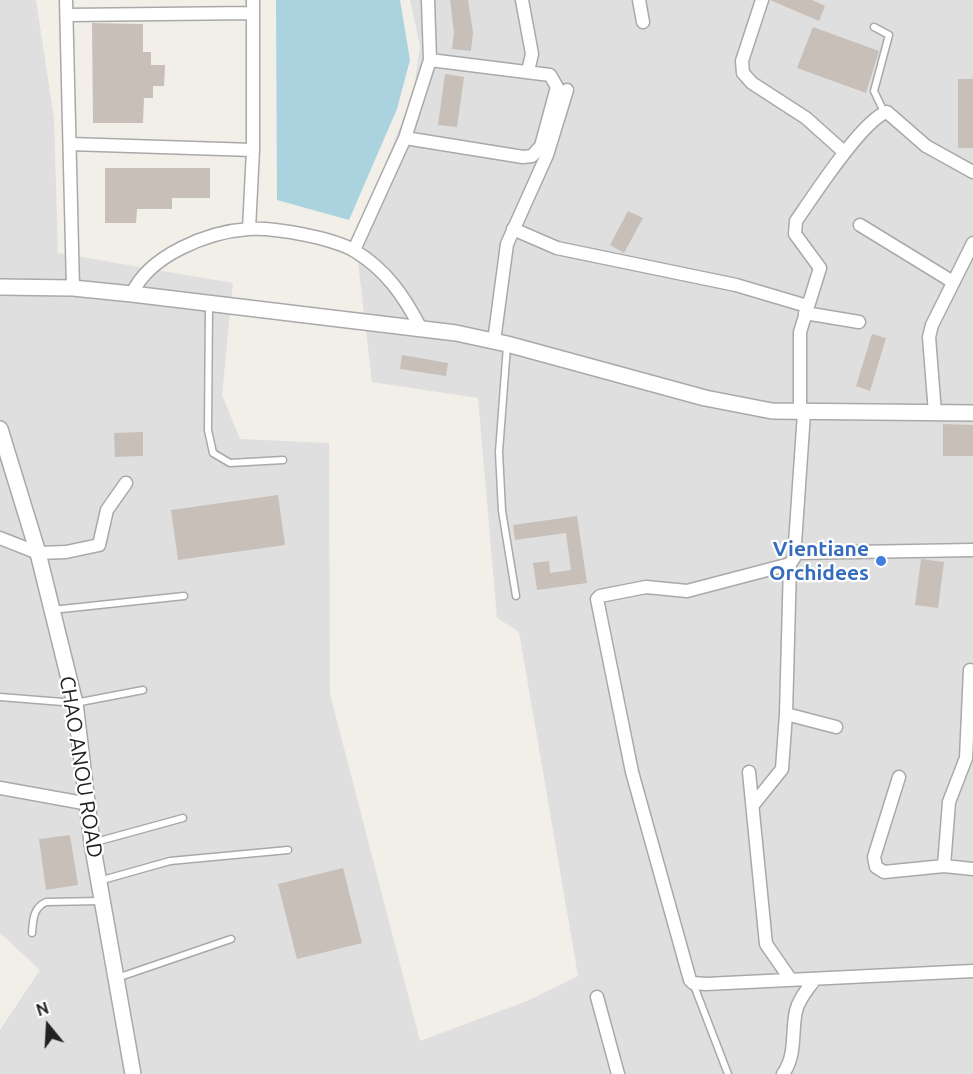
<!DOCTYPE html>
<style>
body{margin:0}
#map{position:relative;width:973px;height:1074px;overflow:hidden;background:#f2efe9;font-family:Ubuntu,sans-serif}
canvas{display:block}
.north{position:absolute;left:18px;top:996px;width:60px;height:60px;-webkit-text-stroke:4px #fff;paint-order:stroke;rotate:342deg;font-size:16px;font-weight:700;line-height:24px;text-align:center;color:#222}
.north::after{content:'';display:block;margin:auto;width:21px;height:27px;background:#222;clip-path:polygon(50% 0,100% 100%,50% 72%,0 100%)}
</style>
<div id="map">
<canvas width="973" height="1074"></canvas>
<div class="north">N</div>
</div>
<script>
const ctx = document.querySelector('canvas').getContext('2d');
ctx.lineJoin = 'round';
function fill(path, color) { ctx.fillStyle = color; ctx.fill(path, 'evenodd'); }
function strokePath(path, color, width, dash) { ctx.strokeStyle = color; ctx.lineWidth = width; ctx.lineCap = dash ? 'butt' : 'round'; ctx.setLineDash(dash || []); ctx.stroke(path); }
function label(font, color, halo, rows, align = 'center') {
  ctx.font = font + ' Ubuntu,sans-serif'; ctx.lineWidth = 4.5; ctx.setLineDash([]); ctx.textBaseline = 'middle'; ctx.strokeStyle = halo; ctx.fillStyle = color; for (const [text, x, y, turn = 0] of rows) {
    ctx.save(); ctx.translate(x, y); ctx.rotate((+turn || 0) * Math.PI / 180); ctx.textAlign = isNaN(turn) ? turn : align; if (halo) ctx.strokeText(text, 0, 0); ctx.fillText(text, 0, 0); ctx.restore();
  }
}
const residential = new Path2D(`
 M0,0H36L54,119L58,253L233,283L222,395L240,439L329,443L330,694L420,1041L527,1001L578,976L519,632L497,618L478,398L372,382L355,236L413,96L420,46L410,0H973V1074H0V1030L40,970L0,933Z`);
const water = new Path2D(`
 M276,0H400L410,60L397,109L349,220L277,200Z`);
const building = new Path2D(`
 M450,0H468L473,32L471,51L452,49L454,32Z
 M770,0H812L825,6L819,21Z
 M92,23L143,24V52H151V65H165L164,86H153V98H144L143,123H93Z
 M813,27L879,51L866,93L797,68Z
 M445,74L464,77L457,127L438,125Z
 M958,79H973V148H958Z
 M105,168H210V198H172V209H137L136,223H105Z
 M628,211L643,218L624,253L610,245Z
 M872,334L886,338L870,391L856,386Z
 M402,355L448,363L446,376L400,369Z
 M943,424L973,425V456H943Z
 M143,432V456L115,457L114,433Z
 M278,495L285,545L178,560L171,510Z
 M577,516L587,583L537,590L533,563L549,561L550,573L571,570L566,533L515,540L513,525Z
 M921,559L944,562L938,608L915,605Z
 M70,835L78,885L46,890L39,839Z
 M343,868L362,943L297,959L278,884Z`);
const service = new Path2D(`
 M874,27L889,35L874,91L884,112
 M209,305L208,430L213,453L230,463L283,460
 M507,346L499,452L502,511L516,596
 M52,610L184,596
 M0,697L75,703L143,690
 M92,843L183,818
 M99,881L170,861L288,850
 M32,933C33,920 33,908 46,902L102,901
 M117,978L231,939
 M693,983L728,1074`);
const minor = new Path2D(`
 M66,0L73,288
 M522,0L532,54L528,71
 M639,0L643,22
 M762,0L742,61L743,73L752,83L806,118L844,152
 M68,15L253,13
 M405,138L523,157L532,156L541,146L557,87L550,75L430,60
 M70,144L253,150
 M860,225L953,282
 M249,229L253,150V0
 M513,229L557,248L736,285L807,306
 M354,250L405,138L430,60L428,0
 M132,294C149,255 208,232 248,229C274,227 333,238 355,251C386,270 404,296 420,327
 M805,313L859,322
 M494,341L507,244L547,155L567,90
 M800,413V332L820,268L795,234L796,221C812,198 863,119 887,112L926,146L973,172
 M804,413L794,558L790,564L786,714L836,727
 M935,413L929,337L932,325L973,243
 M0,538L38,553L66,552L99,545L107,510L126,483
 M795,553L973,550
 M790,564L687,591L646,587L600,596L597,599L632,772L690,980L693,983L706,984L973,971
 M749,772L766,944L791,980
 M899,777L874,857L876,867L884,872L944,866L973,869
 M0,788L89,804
 M753,805L782,769L786,714
 M944,866L949,802L966,758L970,670
 M597,997L618,1074
 M783,1074C797,1054 791,1033 796,1011C799,998 808,989 815,979`);
const tertiary = new Path2D(`
 M0,287L73,288L132,294L456,333L507,344L705,398L772,411L973,413
 M0,429L38,553L75,703L92,843L133,1074`);
const markers = [
 [881,561,6,"#3f7fe0"]
];
const shopNames = [
 ["Vientiane",869,549],
 ["Orchidees",869,573]
];
const streetNames = [
 ["CHAO ANOU ROAD",81,767,81]
];
fill(residential, '#e0dfdf');
fill(water, '#aad3df');
fill(building, '#c7bfb8');
strokePath(service, '#a9a9a9', 9);
strokePath(minor, '#a9a9a9', 15);
strokePath(tertiary, '#a9a9a9', 18);
strokePath(service, '#fff', 6);
strokePath(minor, '#fff', 12);
strokePath(tertiary, '#fff', 15);
for (const [x, y, r, color] of markers) { const dot = new Path2D(); dot.arc(x, y, r, 0, 2 * Math.PI); ctx.fillStyle = color; ctx.fill(dot); strokePath(dot, '#fff', 2); }
label('bold 21px', '#366cbe', '#fff', shopNames, 'right');
label('21px', '#222', '#fff', streetNames);
</script>
